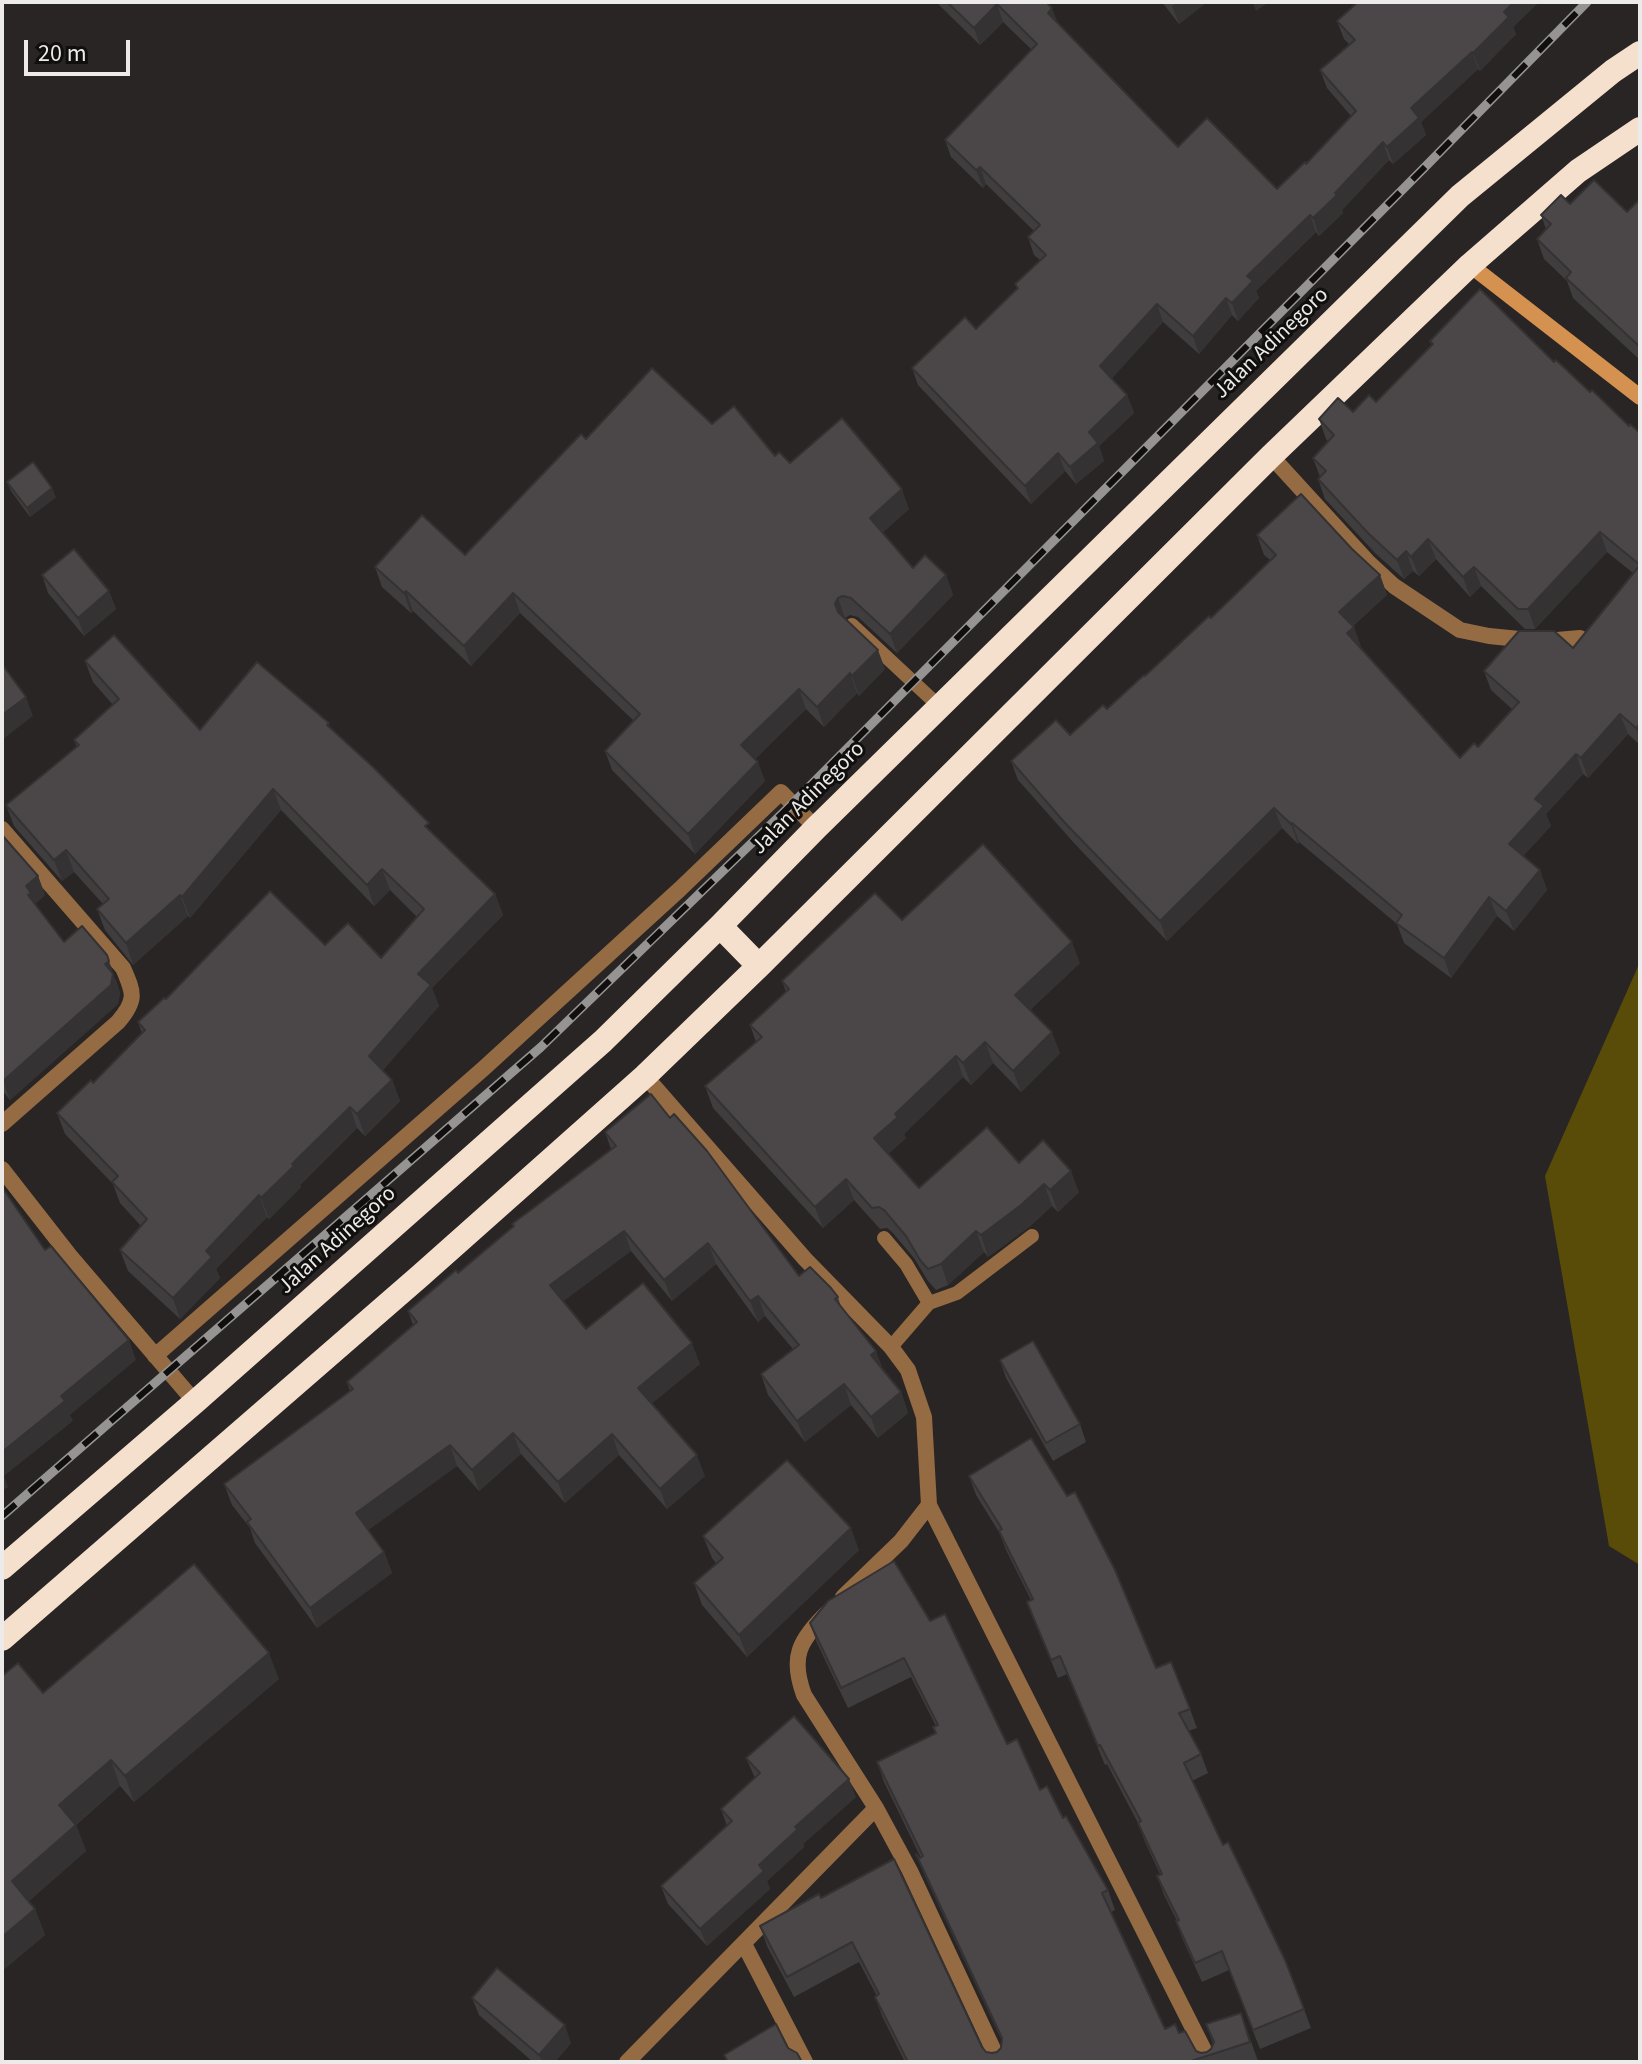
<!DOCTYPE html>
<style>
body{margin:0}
#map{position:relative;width:1642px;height:2064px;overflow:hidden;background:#292524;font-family:"Source Sans 3",sans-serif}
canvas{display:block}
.frame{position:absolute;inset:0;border:4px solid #edeaea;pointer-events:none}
.scale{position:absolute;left:24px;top:40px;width:106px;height:36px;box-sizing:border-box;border:4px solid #edeaea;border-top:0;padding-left:10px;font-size:24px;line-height:28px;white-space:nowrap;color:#edeaea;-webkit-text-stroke:6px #110f0e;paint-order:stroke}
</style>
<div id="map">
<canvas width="1642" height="2064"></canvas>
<div class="frame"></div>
<div class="scale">20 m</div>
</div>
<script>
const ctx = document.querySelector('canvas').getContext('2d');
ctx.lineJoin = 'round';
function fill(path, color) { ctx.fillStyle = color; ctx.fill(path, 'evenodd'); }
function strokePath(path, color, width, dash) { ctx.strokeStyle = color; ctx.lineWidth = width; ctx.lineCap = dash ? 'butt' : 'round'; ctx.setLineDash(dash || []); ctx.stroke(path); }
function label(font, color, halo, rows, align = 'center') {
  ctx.font = font + ' "Source Sans 3",sans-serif'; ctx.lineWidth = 6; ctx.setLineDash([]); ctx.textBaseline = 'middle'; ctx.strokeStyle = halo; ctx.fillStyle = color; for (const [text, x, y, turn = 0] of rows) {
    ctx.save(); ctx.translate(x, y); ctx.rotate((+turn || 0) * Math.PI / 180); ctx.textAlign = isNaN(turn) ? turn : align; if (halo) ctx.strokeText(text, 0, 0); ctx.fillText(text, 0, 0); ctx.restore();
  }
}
const green = new Path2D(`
 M1640,962V1565L1609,1546L1545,1176Z`);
const lane = new Path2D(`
 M852,625L940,707
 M884,1238L906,1264L929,1303L891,1347
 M929,1303L957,1293L1032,1236`);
const street = new Path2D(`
 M1271,456L1367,561L1394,586L1460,630L1489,636L1529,640H1557L1580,638
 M2,829L123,968C134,993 137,1000 118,1022L2,1124
 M645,1076L805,1259L891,1347L908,1370L924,1417L929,1505L901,1541L843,1597
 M2,1169L70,1256L195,1402
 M155,1356L483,1069L680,889L781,792L816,828
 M929,1505L1210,2062
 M827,1613C799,1641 790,1657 804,1695L876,1808L910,1871L999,2062
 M744,1944L805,2062
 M627,2062L876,1808`);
const secondary = new Path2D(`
 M1470,265L1640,397`);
const highway = new Path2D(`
 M720,926L759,966
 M2,1568L195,1402L603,1041L720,926L816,828L1460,196L1613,71L1640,53
 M2,1639L420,1276L645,1076L759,966L1271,456L1470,265L1578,171L1640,129`);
const rail = new Path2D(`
 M2,1516L541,1047L792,804L1423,169L1587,2`);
const wall = new Path2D(`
 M936,2H1046L1058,23L1178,147L1277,189L1306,164L1351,116L1327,88L1320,70L1349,44L1344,39L1337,21L1358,2H1539L1513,27L1516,34L1480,71L1478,69L1421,122L1426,135L1393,164L1389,160L1342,210L1343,213L1319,236L1316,232L1256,291L1259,298L1238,321L1232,315L1199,354L1163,322L1112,378L1127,395L1134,413L1099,446L1104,461L1076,484L1065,471L1031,504L918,385L912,368L976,329L1017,289L1015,284L1040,260L1034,255L1028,237L1034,231L986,184L983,188L951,157L945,140L1032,50L1003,22L980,45Z
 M1162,2H1207L1179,24Z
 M1640,199V360L1573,298L1567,281L1544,259L1537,239L1546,229L1541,215L1570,204L1627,212Z
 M1430,341L1554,362L1629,426L1640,433V745L1628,734L1588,778L1583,774L1546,814L1551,826L1523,856L1540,870L1547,890L1514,931L1497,916L1451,978L1404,943L1397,924L1299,842L1298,844L1282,828L1167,941L1074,843L1018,780L1011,761L1070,735L1107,709L1211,618L1270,560L1264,555L1257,535L1352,549L1380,575L1387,595L1353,626L1360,647L1460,758L1478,747L1512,709L1491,690L1484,671L1573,648L1633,573L1607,552L1535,629H1525L1481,586L1470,597L1436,559L1419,576L1413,571L1404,579L1375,553L1325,499L1318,479L1320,477L1313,458L1328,441L1326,439L1319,419L1353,412L1376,402L1432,346Z
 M712,424L790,463L909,509L882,533L913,568L946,575L953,595L897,653L858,617L850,615L845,618V619L885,669L859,696L857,693L824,727L806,709L755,759L765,781L695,854L612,770L605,751L634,721L520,613L471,666L413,611L411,613L382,587L375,567L465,555L586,439Z
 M7,482L56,497L30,517L11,491Z
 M42,575L109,591L116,609L84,636L48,593Z
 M85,661L200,730L331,729L432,833L495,894L503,915L432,988L439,1006L383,1070L392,1080L400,1101L365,1136L357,1128L300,1185L301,1187L269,1219L267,1217L216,1269L220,1278L180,1319L128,1271L120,1250L141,1226L120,1203L113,1184L65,1134L57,1113L93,1083L142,1033L138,1022L166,999L325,945L381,958L417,917L390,890L374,906L281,810L190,918L188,916L133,965L105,930L97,909L103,904L74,872L62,881L14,826L6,805L77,747L74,740L113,705L93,682Z
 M2,835L38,876L45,895L35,904L64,942L116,980L120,993L118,1004L10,1100L2,1090Z
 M902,920L1080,963L1030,1010L1060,1053L1021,1092L993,1063L971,1085L963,1077L904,1134L906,1138L888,1154L919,1188L1019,1163L1079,1192L1058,1212L1052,1206L1029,1227L988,1257L984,1252L948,1285L936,1290L928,1281L914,1258L892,1232L887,1228L880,1229L854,1200L823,1228L713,1108L705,1086L756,1042L750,1025L786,992L782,981Z
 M605,1132L799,1276L838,1297L841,1307L876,1351L883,1371L901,1392L908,1413L878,1438L851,1405L805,1442L768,1395L761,1374L793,1349L765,1316L758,1322L716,1264L672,1301L631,1251L563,1301L586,1329L700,1364L651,1404L705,1476L667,1509L619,1455L565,1503L521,1454L479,1491L457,1466L368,1530L384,1552L392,1573L317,1628L255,1543L250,1528L232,1505L224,1484L350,1391L347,1382L413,1325L408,1311L458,1273L513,1227L512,1224L611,1149Z
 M1000,1360L1080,1424L1086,1442L1053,1461L1006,1378Z
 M969,1476L1156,1668L1190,1709L1197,1728L1188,1731L1201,1754L1208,1773L1192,1781L1304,2009L1311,2028L1260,2049L1229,1970L1202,1982L1183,1940L1176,1921H1177L1164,1895L1157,1876L1160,1874L1145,1842L1138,1823L1107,1764L1105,1765L1067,1674L1058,1678L1027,1602L1031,1600L1006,1550L999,1532L976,1495Z
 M703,1536L859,1550L747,1657L702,1605L694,1583L716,1563L712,1558Z
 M894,1561L1007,1744L1063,1818L1108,1890L1115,1910L1111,1912L1165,2029L1179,2033L1196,2051L1201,2053L1207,2052L1211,2049L1213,2044L1206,2024L1241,2013L1258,2061L905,2062L882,2016L875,1997L877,1996L859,1962L794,1997L767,1946L760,1926L821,1898L986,2052L992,2053L997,2052L1001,2048L1002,2041L924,1874L916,1854L920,1858H921L884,1782L877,1762L935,1733L936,1726L911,1677L848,1708L817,1643L810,1623Z
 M279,1679L134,1802L120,1786L76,1825L86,1851L29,1901L35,1909L45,1935L2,1971L43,1693Z
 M746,1758L856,1797L803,1844L804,1847L767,1881L770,1889L707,1946L668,1904L661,1886L727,1826L721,1809L755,1778Z
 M472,1998L571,2043L555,2062H533L479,2015Z`);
const shadedWall = new Path2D(`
 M1178,2H1207L1179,24L1172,6Z
 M1253,2H1269L1256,11Z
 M1514,2H1539L1513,27L1516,34L1480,71L1473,53L1504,12Z
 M997,4L1003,22L980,45L974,28Z
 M1052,8L1059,26L1048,13Z
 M1472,52L1478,69L1421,122L1426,135L1393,164L1387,147L1411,108Z
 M1383,142L1389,160L1342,210L1343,213L1319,236L1313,218Z
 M980,167L986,184L983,188L976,170Z
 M1310,215L1316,232L1256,291L1259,298L1238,321L1232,303L1247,276Z
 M1226,298L1232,315L1199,354L1193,336Z
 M1157,304L1163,322L1107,384L1100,366Z
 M1127,395L1134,413L1099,446L1104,461L1076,484L1070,467L1089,432Z
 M1058,453L1065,471L1031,504L1025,486Z
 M52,488L56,497L30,517L27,508Z
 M902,489L909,509L877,538L870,518Z
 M1600,532L1607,552L1535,629L1528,609Z
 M1428,539L1436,559L1419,576L1411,557Z
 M1406,551L1413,571L1404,579L1397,560Z
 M1474,567L1481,586L1470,597L1463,577Z
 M946,575L953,595L897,653L890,634Z
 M1380,575L1387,595L1346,632L1339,612Z
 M109,591L116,609L84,636L78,618Z
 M406,591L413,611L411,613L404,593Z
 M513,593L520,613L471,666L464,646Z
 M838,598L845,618L842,624L835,604Z
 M1354,627L1361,646L1355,653L1347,633Z
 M878,650L885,669L859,696L852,676Z
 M850,673L857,693L824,727L817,707Z
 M799,689L806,709L748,765L741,745Z
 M26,697L33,716L2,740V715Z
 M1620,714L1628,734L1588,778L1581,758Z
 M1640,724V740L1636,728Z
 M1576,754L1583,774L1546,814L1551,826L1516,864L1509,844L1535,799Z
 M758,762L765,781L695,854L688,834Z
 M273,789L281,810L190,918L182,897Z
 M1274,808L1282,828L1167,941L1160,921Z
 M1292,823L1299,842L1298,844L1291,824Z
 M66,850L74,872L62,881L54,860Z
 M382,869L390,890L374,906L367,885Z
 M1540,870L1547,890L1514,931L1506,911Z
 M38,876L45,895L35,904V914L26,886Z
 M495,894L503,915L432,988L439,1006L377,1077L369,1056L418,974Z
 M180,895L188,916L133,965L126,943Z
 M1489,897L1497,916L1451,978L1444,958Z
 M1072,942L1080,963L1023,1016L1015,995Z
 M109,961L120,993L118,1004L10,1100L3,1081Z
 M1052,1032L1060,1053L1021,1092L1013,1071Z
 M985,1042L993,1063L971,1085L963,1063Z
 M956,1056L963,1077L904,1134L906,1138L882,1160L874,1138L895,1114Z
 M392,1080L400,1101L365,1136L357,1114Z
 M350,1107L357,1128L300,1185L301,1187L269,1219L261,1198L292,1164Z
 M1071,1171L1079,1192L1058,1212L1050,1190Z
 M846,1179L854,1200L823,1228L815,1207Z
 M1044,1184L1052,1206L1029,1227L988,1257L981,1235Z
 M259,1195L267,1217L216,1269L220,1278L180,1319L173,1298L206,1251Z
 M624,1231L631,1251L557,1306L550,1285Z
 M976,1231L984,1252L948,1285L941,1264Z
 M708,1243L716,1264L672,1301L664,1280Z
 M758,1296L765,1316L758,1322L750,1301Z
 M129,1340L136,1360L70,1415L73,1421L4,1476L8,1487L2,1491V1452L61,1396Z
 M692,1343L700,1364L645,1409L638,1388Z
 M876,1351L884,1372L871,1355Z
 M844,1384L851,1405L805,1442L797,1421Z
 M901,1392L908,1413L878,1438L871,1417Z
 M513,1433L521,1454L479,1491L472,1470Z
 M612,1434L619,1455L565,1503L558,1482Z
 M450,1445L457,1466L363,1534L356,1513Z
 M697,1455L705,1476L667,1509L660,1489Z
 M851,1528L859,1550L747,1657L739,1635Z
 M384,1552L392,1573L317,1628L310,1608Z
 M269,1653L279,1679L134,1802L125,1776Z
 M111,1760L120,1786L68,1831L59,1805Z
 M849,1779L856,1797L803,1844L804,1847L767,1881L770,1889L707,1946L700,1929L795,1827Z
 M76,1825L86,1851L22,1907L12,1881Z
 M35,1909L45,1935L2,1971V1937Z
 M565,2025L571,2043L555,2062H542L539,2055Z`);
const building = new Path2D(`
 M947,2H1046L1052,8L1048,13L1178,147L1207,118L1277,189L1305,162L1306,164L1356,111L1320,70L1355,40L1337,21L1358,2H1514L1504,12L1509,17L1473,53L1472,52L1411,108L1419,118L1387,147L1383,142L1335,193L1337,195L1313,218L1310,215L1247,276L1253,281L1232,303L1226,298L1193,336L1157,304L1100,366L1127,395L1089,432L1098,443L1070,467L1058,453L1025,486L912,368L965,317L976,329L1018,288L1015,284L1046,255L1028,237L1040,225L980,167L976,170L945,140L1037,44L997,4L974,28Z
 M1594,180L1627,212L1640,199V347L1566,278L1571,272L1537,239L1551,224L1541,215L1561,195L1570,204Z
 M1480,289L1554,362L1556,360L1590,392L1592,390L1629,426L1630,424L1640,433V565L1600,532L1528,609H1518L1474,567L1463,577L1428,539L1411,557L1406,551L1397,560L1368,533L1318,479L1326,471L1313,458L1334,435L1319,419L1338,398L1353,412L1369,395L1376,402L1433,344L1430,341Z
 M652,368L712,424L734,406L775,456L779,452L790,463L842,418L902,489L870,518L913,568L925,555L946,575L890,634L851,598L843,596L838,598L835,604L838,612L878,650L852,676L850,673L817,707L799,689L741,745L758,762L688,834L605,751L640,714L513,593L464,646L406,591L404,593L375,567L422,515L465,555L581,434L586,439Z
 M33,462L52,488L27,508L7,482Z
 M1301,494L1352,549L1380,575L1339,612L1354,627L1347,633L1460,758L1474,743L1478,747L1519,702L1484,671L1519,631H1554L1573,648L1640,565V724L1636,728L1620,714L1581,758L1576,754L1535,799L1544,806L1509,844L1540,870L1506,911L1489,897L1444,958L1396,923L1402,915L1292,823L1291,824L1274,808L1160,921L1066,824L1011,761L1056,720L1070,735L1103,705L1107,709L1144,675L1145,676L1209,616L1211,618L1276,555L1257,535Z
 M74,549L109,591L78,618L42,575Z
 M114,635L200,730L257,662L329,723L327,725L373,767L429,823L425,826L495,894L418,974L431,985L369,1056L392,1080L357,1114L350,1107L292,1164L294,1166L261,1198L259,1195L206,1251L212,1257L173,1298L120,1250L147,1219L112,1182L118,1176L57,1113L91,1080L93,1083L145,1030L138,1022L164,998L166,999L270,891L325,945L348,923L381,958L424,909L382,869L367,885L273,789L182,897L180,895L126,943L97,909L109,899L66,850L54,860L6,805L79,745L74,740L119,699L85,661Z
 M2,664L26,697L2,715Z
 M2,835L38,876L26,886L31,893L28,895L64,942L82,926L107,955L109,961L105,964L113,974L111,985L3,1081L2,1079Z
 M983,844L1072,942L1015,995L1052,1032L1013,1071L985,1042L963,1063L956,1056L895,1114L898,1117L874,1138L919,1188L987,1127L1019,1163L1043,1140L1071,1171L1050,1190L1044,1184L1021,1205L981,1235L976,1231L941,1264L928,1269L920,1260L906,1236L884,1210L879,1207L872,1208L846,1179L815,1207L705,1086L762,1037L750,1025L789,989L782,981L875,893L902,920Z
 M651,1094L670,1118L674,1114L707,1151L799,1276L810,1267L831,1288L838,1297L835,1299L876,1351L871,1355L901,1392L871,1417L844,1384L797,1421L761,1374L799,1345L758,1296L750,1301L708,1243L664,1280L624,1231L550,1285L586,1329L643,1283L692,1343L638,1388L697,1455L660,1489L612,1434L558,1482L513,1433L472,1470L450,1445L356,1513L384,1552L310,1608L247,1522L251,1519L224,1484L353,1389L347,1382L417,1322L408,1311L456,1270L458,1273L514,1226L512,1224L616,1146L605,1132Z
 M2,1187L45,1250L51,1246L129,1340L61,1396L65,1401L2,1452Z
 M1033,1341L1080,1424L1046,1443L1000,1360Z
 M1031,1438L1067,1496L1075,1492L1115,1570L1156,1668L1171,1662L1190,1709L1179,1713L1201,1754L1184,1763L1223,1845L1228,1842L1250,1887L1285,1960L1304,2009L1253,2030L1222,1951L1195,1963L1176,1921L1179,1920L1157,1876L1162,1874L1138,1823L1141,1821L1100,1745L1098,1746L1060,1656L1051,1660L1027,1602L1033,1599L999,1531L1002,1529L969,1476Z
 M787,1460L851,1528L739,1635L694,1583L723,1558L703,1536Z
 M894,1561L930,1621L945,1614L1007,1744L1017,1739L1040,1790L1047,1786L1063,1818L1066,1816L1108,1890L1102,1893L1165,2029L1175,2024L1179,2033L1185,2031L1196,2051L1201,2053L1207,2052L1211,2049L1214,2042L1206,2024L1241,2013L1250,2042L1191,2061V2062H908L875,1997L879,1994L852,1942L787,1977L760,1926L819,1894L821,1898L894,1859L982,2047L986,2052L992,2053L997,2052L1001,2048L1002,2038L916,1854L920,1858L923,1856L877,1762L936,1733L933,1727L938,1725L904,1658L841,1688L810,1623L828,1601Z
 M194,1564L269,1653L125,1776L111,1760L59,1805L76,1825L12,1881L35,1909L2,1937V1676L18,1663L43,1693Z
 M794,1716L849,1779L795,1827L798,1829L759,1865L764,1871L700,1929L661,1886L732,1821L721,1809L760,1773L746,1758Z
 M497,1968L565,2025L539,2055L472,1998Z
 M776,2024L788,2048L797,2053L802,2062H728L724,2055Z`);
const streetNames = [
 ["Jalan Adinegoro",1272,344,-44],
 ["Jalan Adinegoro",809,799,-45],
 ["Jalan Adinegoro",338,1241,-42]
];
fill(green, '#594c09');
strokePath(lane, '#956b43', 14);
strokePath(street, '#956b43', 16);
strokePath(secondary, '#d4914f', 16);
strokePath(highway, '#f5dfcd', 24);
strokePath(rail, '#969393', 9);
strokePath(rail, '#110f0e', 6, [18]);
fill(wall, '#403d3e');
fill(shadedWall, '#343232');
fill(building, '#4b4748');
strokePath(building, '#343232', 2);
label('22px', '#edeaea', '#110f0e', streetNames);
</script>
